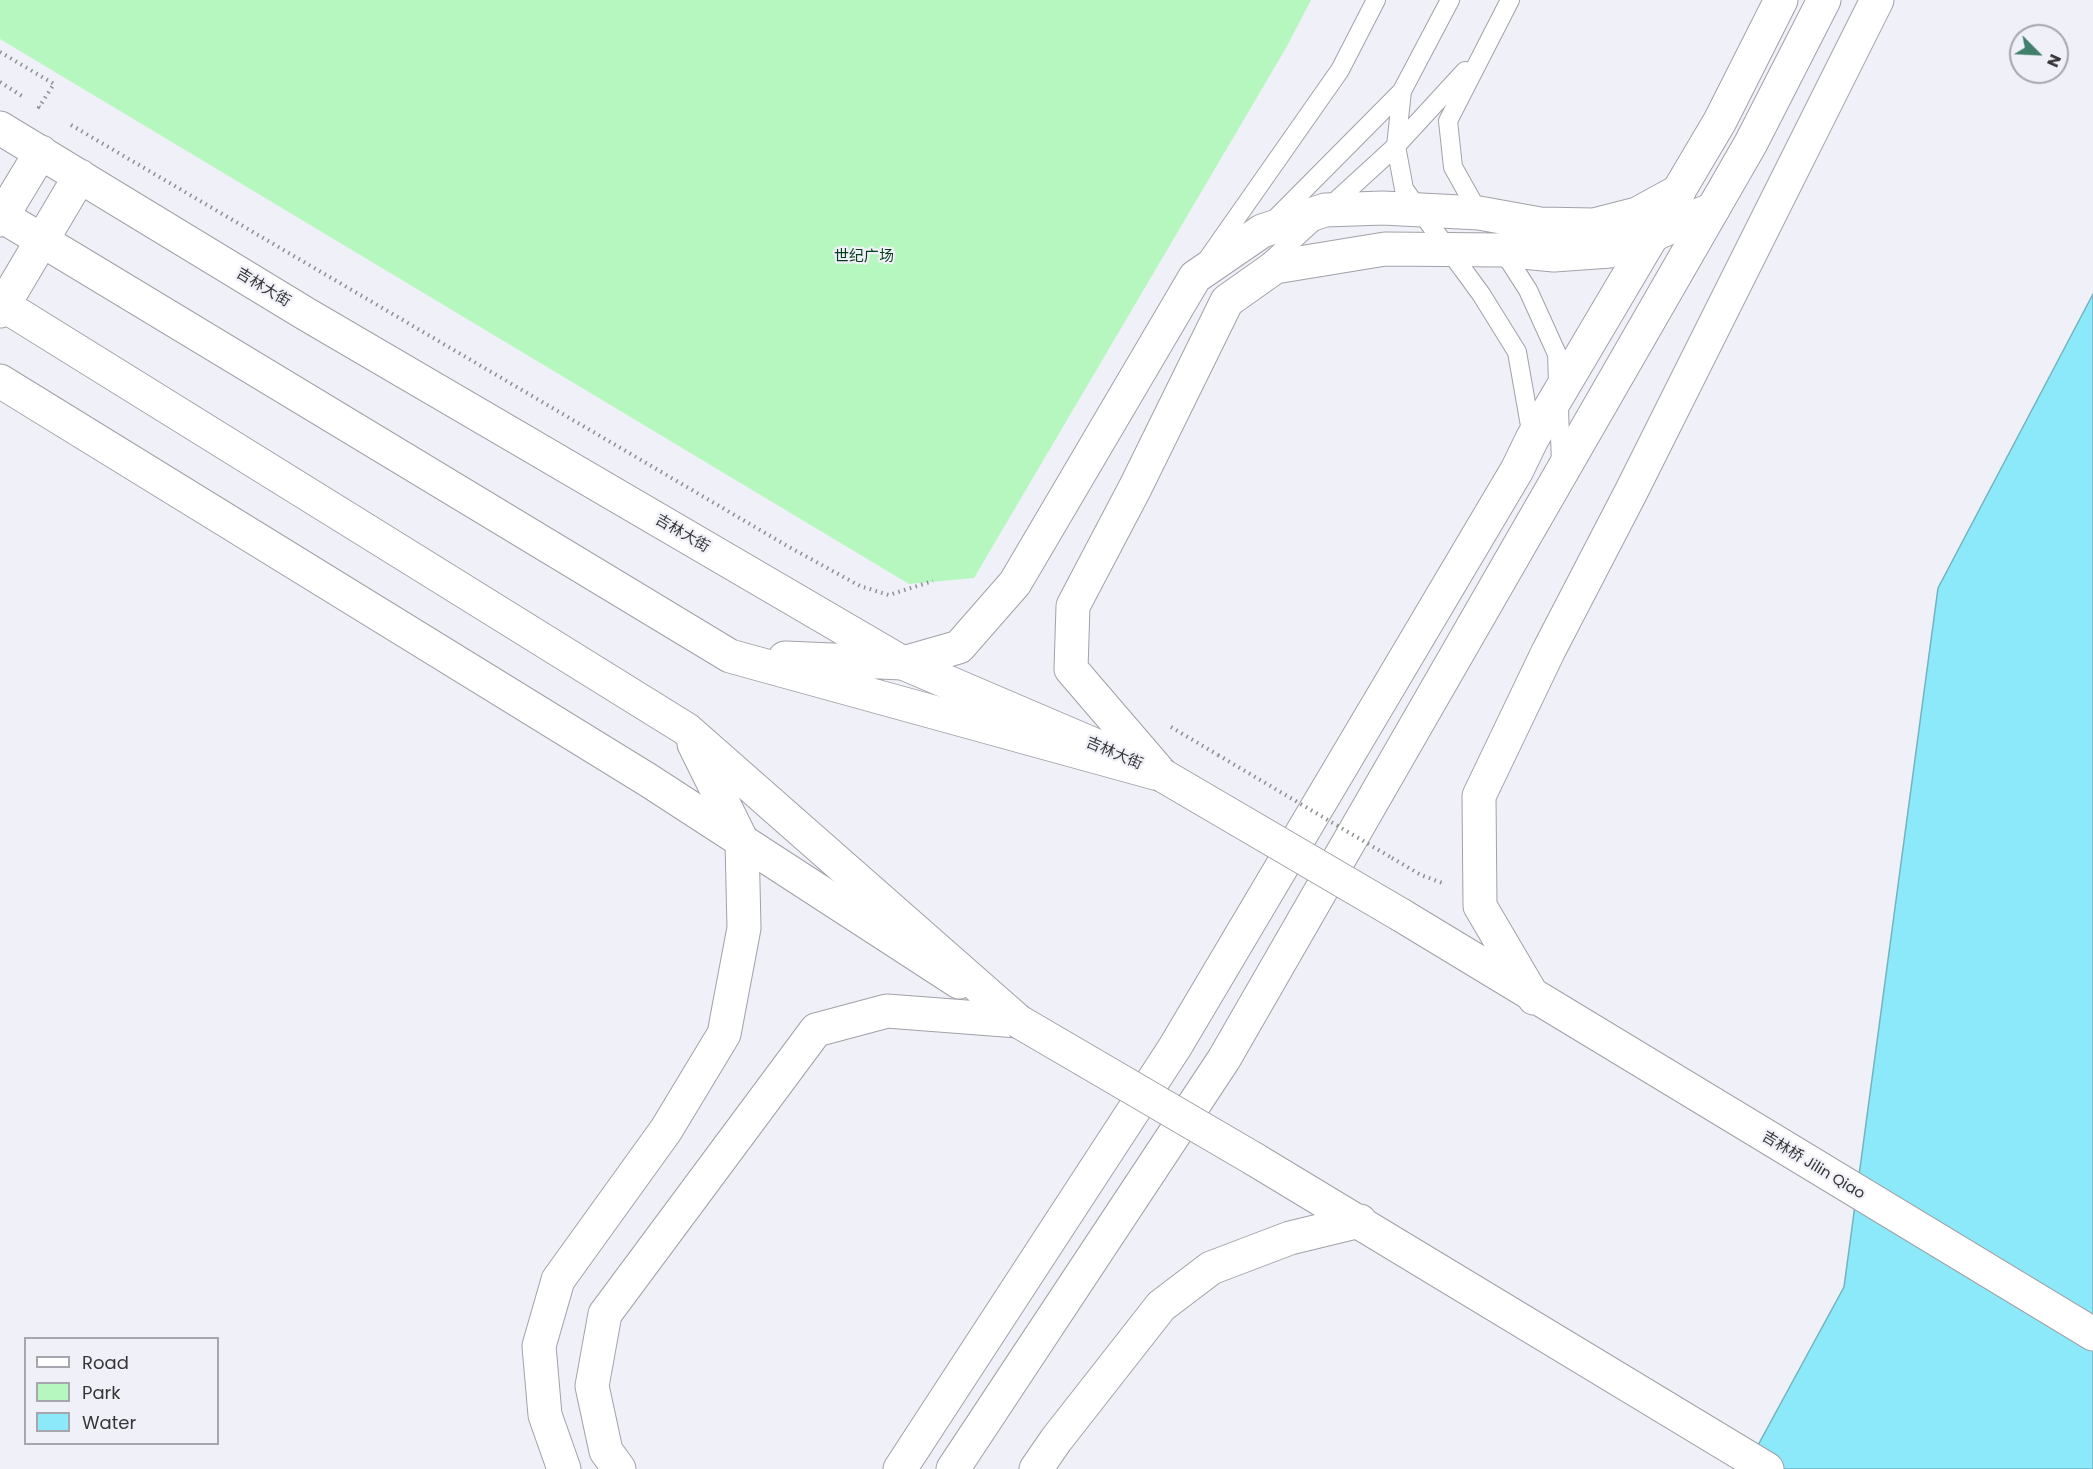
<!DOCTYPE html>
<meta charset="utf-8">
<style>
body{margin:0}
#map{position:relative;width:2093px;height:1469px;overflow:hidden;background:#f0f0f8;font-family:Poppins,sans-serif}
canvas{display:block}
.legend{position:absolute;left:24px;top:1337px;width:195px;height:108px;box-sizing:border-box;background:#f0f0f8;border:2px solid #a6a6ac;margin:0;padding:8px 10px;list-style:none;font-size:18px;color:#363639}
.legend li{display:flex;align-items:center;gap:12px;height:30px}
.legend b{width:30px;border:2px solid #a6a6ac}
.north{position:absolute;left:2009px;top:24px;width:60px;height:60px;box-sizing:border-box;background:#f0f0f8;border:2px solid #a6a6ac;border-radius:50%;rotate:114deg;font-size:16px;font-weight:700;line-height:24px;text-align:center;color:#363639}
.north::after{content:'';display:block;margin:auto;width:21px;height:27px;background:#407f6c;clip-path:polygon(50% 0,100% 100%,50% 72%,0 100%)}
</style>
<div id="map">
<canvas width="2093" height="1469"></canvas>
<ul class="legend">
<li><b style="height:8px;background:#fff"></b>Road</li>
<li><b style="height:16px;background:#b6f7c0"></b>Park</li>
<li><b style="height:16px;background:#8ce9fa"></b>Water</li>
</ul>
<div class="north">N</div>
</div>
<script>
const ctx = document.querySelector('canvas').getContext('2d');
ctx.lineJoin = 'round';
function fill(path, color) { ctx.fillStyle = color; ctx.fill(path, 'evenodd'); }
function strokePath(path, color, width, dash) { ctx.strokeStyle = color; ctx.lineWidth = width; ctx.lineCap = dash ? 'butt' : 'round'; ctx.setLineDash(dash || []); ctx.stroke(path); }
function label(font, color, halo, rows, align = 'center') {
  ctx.font = font + ' Poppins,"Noto Sans SC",sans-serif'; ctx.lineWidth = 4.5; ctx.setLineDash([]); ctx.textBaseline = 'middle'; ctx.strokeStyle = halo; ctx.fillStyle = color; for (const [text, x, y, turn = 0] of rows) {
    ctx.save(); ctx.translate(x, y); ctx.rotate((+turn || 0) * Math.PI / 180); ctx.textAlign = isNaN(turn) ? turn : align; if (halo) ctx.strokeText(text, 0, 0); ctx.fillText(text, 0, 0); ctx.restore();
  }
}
const green = new Path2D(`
 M0,0H1311L1286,48L974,578L909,584L0,39Z`);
const water = new Path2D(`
 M2093,294V1469H1745L1844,1287L1938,588Z`);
const path = new Path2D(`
 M0,52L54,84L39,107L41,108
 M0,82L22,96
 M71,125L789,547L860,586L889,595L933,581
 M1171,727L1218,755
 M1392,858L1421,875L1445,884`);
const lane = new Path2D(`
 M1450,0L1402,91L1396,146L1404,189L1481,294L1517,352L1532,437
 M1481,217L1453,167L1448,121L1510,0
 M1272,222L1402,91
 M1501,248L1528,290L1557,354L1561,464
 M1209,257L1340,70L1376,0
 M1266,265L1396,146L1465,71`);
const secondary = new Path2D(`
 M0,128L306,314L903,663L1097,746
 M0,220L41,152
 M0,311L80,176
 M0,381L648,780L959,982
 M900,1469L1175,1047L1517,470L1532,439L1720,121L1781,0
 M953,1469L1224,1059L1751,143L1824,0`);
const primary = new Path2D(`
 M0,215L730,656L1162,775
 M0,303L686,729L1018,1021
 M785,658L903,663L959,647L1015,583L1195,277L1262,231L1325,210L1383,208L1479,213L1540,224L1594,225L1637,214L1679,191
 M1162,775L1071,669L1073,606L1135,488L1227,301L1275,267L1385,249L1502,250L1554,255L1610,251L1636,242L1713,209
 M1401,915L2093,1334
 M1534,998L1480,906L1479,796L1548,652L1631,492L1877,0
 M1254,1159L1767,1469
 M564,1469L545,1415L539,1346L558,1280L666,1130L724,1034L744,928L742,841L694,744
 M619,1469L606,1451L592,1386L605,1314L816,1030L887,1011L1018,1021
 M1036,1469L1056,1440L1161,1306L1211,1268L1290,1238L1360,1221`);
const pathBridge = new Path2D(`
 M1218,755L1392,858`);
const primaryBridge = new Path2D(`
 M1162,775L1401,915
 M1018,1021L1254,1159`);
const parkNames = [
 ["世纪广场",864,257]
];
const streetNames = [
 ["吉林大街",263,288,31],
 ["吉林大街",682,534,30],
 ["吉林大街",1114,754,23],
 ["吉林桥 Jilin Qiao",1813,1166,31]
];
fill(green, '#b6f7c0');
fill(water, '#8ce9fa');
strokePath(water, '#72b3c0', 1.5);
strokePath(lane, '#a1a1a8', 20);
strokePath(secondary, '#a1a1a8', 35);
strokePath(primary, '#a1a1a8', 35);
strokePath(path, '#8d8d92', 4, [1.5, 4.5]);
strokePath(lane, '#fff', 18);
strokePath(secondary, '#fff', 33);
strokePath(primary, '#fff', 33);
strokePath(primaryBridge, '#a1a1a8', 35, []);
strokePath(pathBridge, '#8d8d92', 4, [1.5, 4.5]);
strokePath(primaryBridge, '#fff', 33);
label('15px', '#033e18', '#f0f0f8', parkNames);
label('15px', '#363639', '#f0f0f8', streetNames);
</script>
